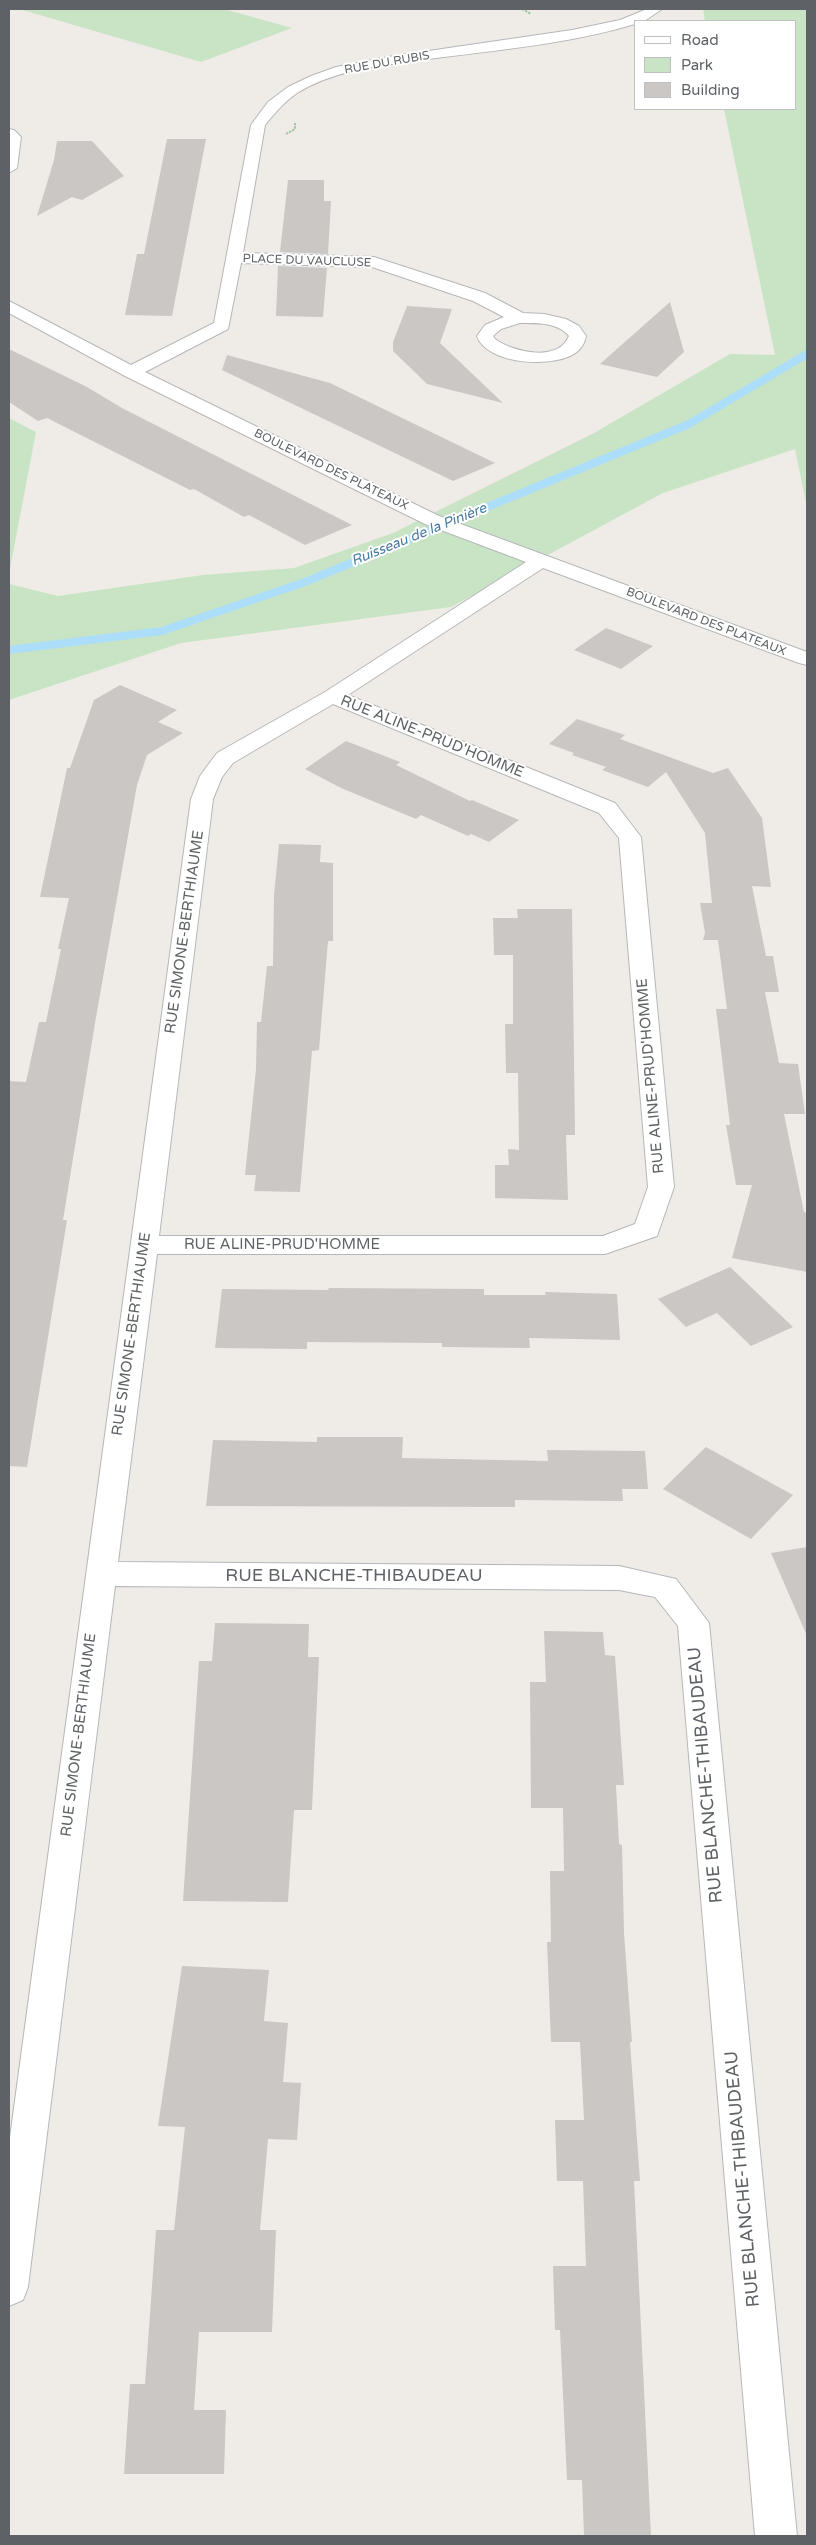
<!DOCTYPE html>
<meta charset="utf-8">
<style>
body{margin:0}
#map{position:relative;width:816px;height:2545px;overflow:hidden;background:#efece7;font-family:"Varela Round",sans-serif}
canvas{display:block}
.frame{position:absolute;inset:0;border:10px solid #5e6266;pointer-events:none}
.legend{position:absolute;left:634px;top:20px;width:162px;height:90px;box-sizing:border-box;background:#fff;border:1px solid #bfc0c2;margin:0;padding:6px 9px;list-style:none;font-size:15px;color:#5e6266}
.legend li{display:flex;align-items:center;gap:10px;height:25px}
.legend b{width:25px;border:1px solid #bfc0c2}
</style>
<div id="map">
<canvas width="816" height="2545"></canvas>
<div class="frame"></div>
<ul class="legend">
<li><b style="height:6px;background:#fff"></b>Road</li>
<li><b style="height:14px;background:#c8e4c5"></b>Park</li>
<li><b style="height:14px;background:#cbc7c4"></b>Building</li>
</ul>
</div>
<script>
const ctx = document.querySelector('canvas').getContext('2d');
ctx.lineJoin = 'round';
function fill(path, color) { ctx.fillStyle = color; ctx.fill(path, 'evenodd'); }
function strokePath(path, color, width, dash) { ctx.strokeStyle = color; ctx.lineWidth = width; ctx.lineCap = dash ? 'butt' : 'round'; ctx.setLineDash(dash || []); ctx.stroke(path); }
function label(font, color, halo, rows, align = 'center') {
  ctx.font = font + ' "Varela Round",sans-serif'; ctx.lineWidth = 4; ctx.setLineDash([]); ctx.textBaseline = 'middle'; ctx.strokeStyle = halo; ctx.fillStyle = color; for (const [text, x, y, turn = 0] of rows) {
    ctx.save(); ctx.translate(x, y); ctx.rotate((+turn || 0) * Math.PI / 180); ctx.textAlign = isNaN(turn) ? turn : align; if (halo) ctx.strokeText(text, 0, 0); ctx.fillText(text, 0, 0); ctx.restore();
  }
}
const green = new Path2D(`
 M19,9H224L292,28L201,62Z
 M703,9H807V508L795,449L663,493L451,607L181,643L9,700V584L58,596L203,575L294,568L393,533L594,433L730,354L775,355L724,109H795V21H705Z
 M9,418L36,432L9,574Z`);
const stream = new Path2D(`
 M9,650L162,631L305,582L689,424L807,354`);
const building = new Path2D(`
 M167,139H206L172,316L125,315L137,254H144Z
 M57,141H92L124,176L82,200L72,197L37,216L54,160Z
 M288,180H324V201H331L328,254L280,252Z
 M278,266L327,268L323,317L276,316Z
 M670,302L684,352L657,377L600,364Z
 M407,306L452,309L440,343L503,403L427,384L393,351V342Z
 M9,349L87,387L122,408L352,525L305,545L249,515L244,517L194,489L190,490L47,418L38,421L9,402Z
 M227,355L330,383L495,463L453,481L222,370Z
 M606,628L653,646L621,669L574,650Z
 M120,685L177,710L158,722L183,733L147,755L137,785L95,1023L63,1220H67L27,1467L9,1466V1081L26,1082L39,1022H46L61,949H58L69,898L40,897L67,768H70L94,700Z
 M577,719L625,735L620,739L713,773L728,768L762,818L771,887L752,886L766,956H773L779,992H765L779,1063L798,1064L805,1114H784L804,1212L807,1213V1272L732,1258L752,1185H736L726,1125H730L716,1009H727L718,940H703L705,933L700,903H712L705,833L666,772L648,787L602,770L606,767L572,755L574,753L549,744Z
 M346,741L400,762L396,765L470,801L472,800L519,820L489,842L471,834L468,836L421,815L416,819L341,788L305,769Z
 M279,844L321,845L320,862L333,863V941H328L319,1050L312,1051L300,1192L254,1191L256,1175H245L256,1069L257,1022H261L267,966H273L274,895Z
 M517,909H572L575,1135H566L568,1200L495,1198V1165H509L508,1149L519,1150L518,1073H506L505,1024H513V955H494L493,918H518Z
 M730,1267L793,1327L751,1346L717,1313L686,1327L658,1299Z
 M329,1288L484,1289V1295H546L545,1292L617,1294L620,1340L529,1338L530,1348L442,1347V1343L307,1342V1349L215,1348L222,1289L328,1290Z
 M317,1437H403L402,1458L548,1461L547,1450L645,1451L648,1489H622L623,1501L515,1500V1507L206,1506L213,1440L317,1442Z
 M706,1447L793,1495L751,1539L663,1489Z
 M807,1547V1636L771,1553Z
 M215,1623L309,1624L308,1657H319L312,1810H294L288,1902L183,1901L199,1661H212Z
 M544,1631L603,1632L605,1655L615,1656L624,1785H616L619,1844L622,1845L624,1933L632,2042H630L640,2181H634L651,2536H584L582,2480H567L560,2330H555L553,2266H586L583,2181H557L555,2120H584L580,2042H551L547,1942H551L550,1871H564L563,1808H531L530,1682H546Z
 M182,1966L269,1970L264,2021L288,2023L283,2082L301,2083L297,2140L268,2139L260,2230H276L272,2332H199L194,2410H226L224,2474H124L130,2384H145L156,2230H174L185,2127L158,2126Z`);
const path = new Path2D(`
 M522,9L531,14
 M286,134L295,129V123`);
const minor = new Path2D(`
 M647,9H662L646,20L635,21V24C568,44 497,50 429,59C385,65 335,69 297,93C284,102 275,113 265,125L243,253L374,257L485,293L523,313L544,314L566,319L579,326L586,336C585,341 583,346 579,350C559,370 486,365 477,336L485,325L504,317L473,301L372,267L241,263L228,329L145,372L439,516L807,652V665L799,663L543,568L348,695L615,803L641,837L674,1187L657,1236L605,1254H157L118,1562L619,1566L676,1579L709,1623L797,2536H755L678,1626L655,1597L619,1590L115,1586L28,2287L23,2300L9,2306V2145L191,799L200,776L217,753L325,692L526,562L425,524L125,376L9,313V301L131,365L214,323L251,125L268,102L288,87L311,76L336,67L394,56L572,30L620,20ZM520,323C537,323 557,322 569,336C558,363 513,352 495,339L493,336L501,329ZM333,704L599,813L619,838L648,1187L635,1224L603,1236H159L213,799L222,777L233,763Z
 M9,129L14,130L21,137L17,168L9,173Z`);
const farStreetnames = [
 ["RUE DU RUBIS",387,63,-10],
 ["PLACE DU VAUCLUSE",307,261,2],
 ["BOULEVARD DES PLATEAUX",331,470,26],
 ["BOULEVARD DES PLATEAUX",706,622,21]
];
const farWaternames = [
 ["Ruisseau de la Pinière",419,535,-22]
];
const streetNames = [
 ["RUE ALINE-PRUD'HOMME",432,737,22],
 ["RUE SIMONE-BERTHIAUME",185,932,-82],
 ["RUE ALINE-PRUD'HOMME",651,1076,-95],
 ["RUE ALINE-PRUD'HOMME",282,1245],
 ["RUE SIMONE-BERTHIAUME",132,1334,-82],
 ["RUE SIMONE-BERTHIAUME",79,1735,-83]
];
const nearStreetnames = [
 ["RUE BLANCHE-THIBAUDEAU",354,1576],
 ["RUE BLANCHE-THIBAUDEAU",706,1775,-95],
 ["RUE BLANCHE-THIBAUDEAU",743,2179,-95]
];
fill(green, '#c8e4c5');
strokePath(stream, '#addef9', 8);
fill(building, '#cbc7c4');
strokePath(minor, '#b4b7ba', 2);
strokePath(path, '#9ec5a6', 2, [2.5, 1]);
fill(minor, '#fff');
label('12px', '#5e6266', '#fff', farStreetnames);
label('italic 14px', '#477ba2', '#fff', farWaternames);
label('15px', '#5e6266', '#fff', streetNames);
label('18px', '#5e6266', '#fff', nearStreetnames);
</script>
